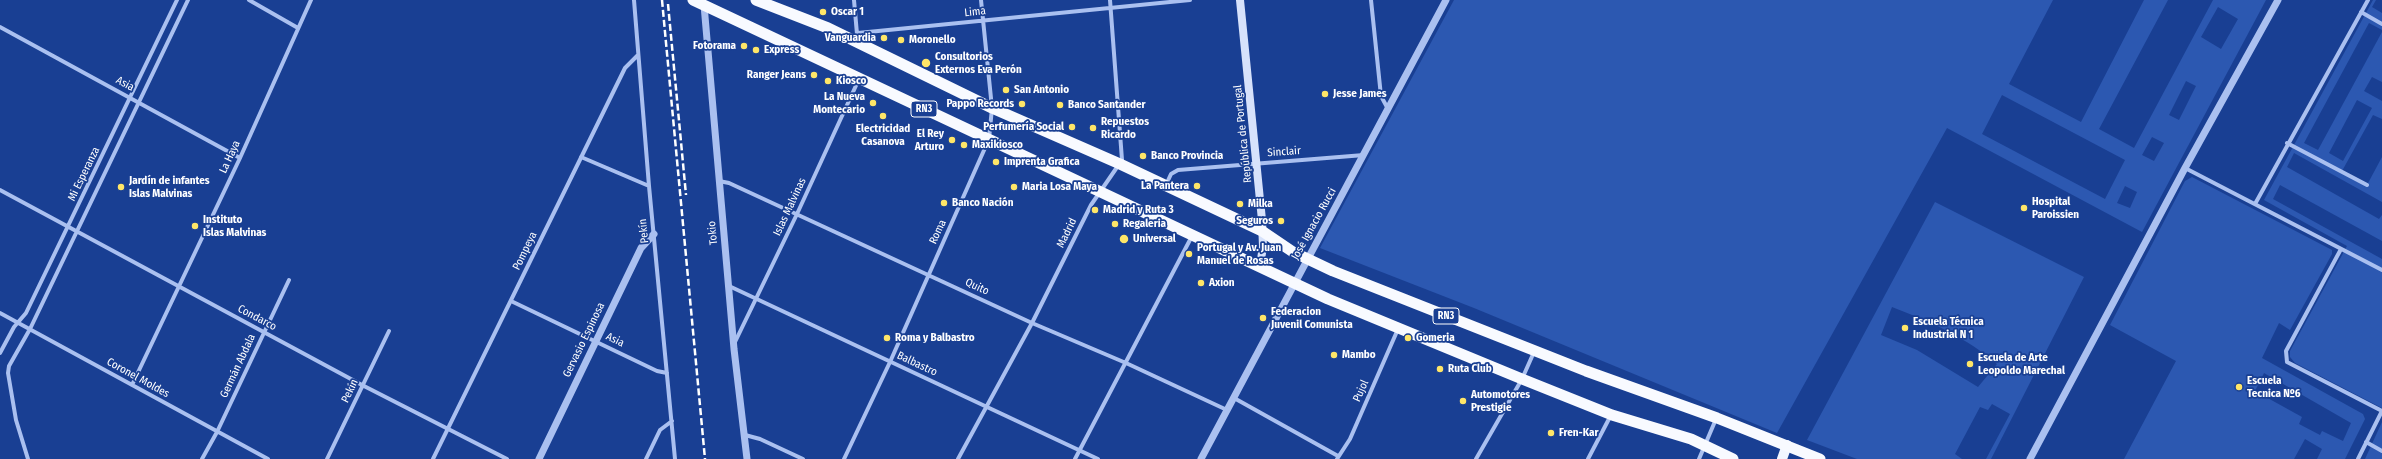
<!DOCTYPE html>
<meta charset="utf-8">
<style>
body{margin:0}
canvas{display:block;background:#193f93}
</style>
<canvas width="2382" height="459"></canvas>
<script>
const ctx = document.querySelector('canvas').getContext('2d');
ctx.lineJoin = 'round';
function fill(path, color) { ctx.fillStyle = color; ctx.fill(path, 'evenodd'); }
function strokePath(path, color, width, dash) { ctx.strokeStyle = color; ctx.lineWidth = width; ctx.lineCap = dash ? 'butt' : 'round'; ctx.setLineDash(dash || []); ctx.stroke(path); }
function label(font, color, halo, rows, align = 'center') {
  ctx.font = font + ' "Fira Sans Condensed",sans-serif'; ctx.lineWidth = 3.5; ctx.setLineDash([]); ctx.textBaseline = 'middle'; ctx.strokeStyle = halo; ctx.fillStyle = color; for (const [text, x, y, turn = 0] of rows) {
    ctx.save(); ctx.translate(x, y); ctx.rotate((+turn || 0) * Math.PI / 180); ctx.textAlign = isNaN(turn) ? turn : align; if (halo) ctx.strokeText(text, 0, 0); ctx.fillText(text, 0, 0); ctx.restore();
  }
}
const green = new Path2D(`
 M1454,0H2053L2009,84L2081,122L2144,0H2168L2099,129L2134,148L2213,0H2266L2142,232L1947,128L1777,433L1474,308L1320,248ZM2218,7L2238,19L2221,49L2201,37ZM2186,81L2196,86L2179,120L2169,115ZM2002,95L2125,160L2105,199L1982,134ZM2152,137L2164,143L2154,161L2142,155ZM2125,186L2137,192L2130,208L2117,203Z
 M2373,0H2376L2372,7L2382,13V30L2369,23L2304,143L2318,150L2382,32V82L2372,77L2364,91L2382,101V119L2373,115L2342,171L2367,185L2382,157V202L2294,153L2287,167L2379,219L2382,215V241L2280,185L2273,199L2382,259V408L2295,363L2290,357V351L2347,246L2264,200ZM2357,100L2372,108L2343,161L2329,153Z
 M2192,177L2332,250V254L2290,330L2279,323L2262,358L2363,414L2365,419L2345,459H2317L2322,449L2305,439L2294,459H2124L2176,361L2110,325L2185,181ZM2264,373L2351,423L2343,441L2322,431L2320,435L2299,424L2302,417L2255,391Z
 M1935,202L2084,277L1991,459H1986L2010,414L1992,404L1988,410L1980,407L1955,454L1962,459H1857L1807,440ZM1892,307C1929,321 1967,338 1997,364L1978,387L1917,350L1881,335Z
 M2382,422V459H2365Z`);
const minor = new Path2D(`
 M249,0L298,28
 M634,0L649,186L675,459
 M854,0L857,34
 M1371,0L1381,96L1388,109
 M2361,12L2382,24
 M0,27L240,158
 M858,33L1190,0
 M2287,143L2367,185
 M581,157L649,186
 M2185,168L2382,270
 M719,181L729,183L1032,323L1126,363L1227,410
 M1166,185L1171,174L1178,170L1364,155
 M0,190L362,385L507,459
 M2255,204L2368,0
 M2341,249L2286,351L2287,362L2382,411L2358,459
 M729,286L1098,459
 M511,301L657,371L667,373
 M0,313L268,459
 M735,342L797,214L859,79
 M0,353L14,327L26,313L177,0
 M132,385L240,158L311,0
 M1234,398L1338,456
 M745,435L760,439L803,459
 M2366,442L2382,451
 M28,459L16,420L8,373L9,366L30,329L188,0
 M202,459L217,432L289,280
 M327,459L389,331
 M433,459L625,68L638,55
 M646,459L660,430L672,421
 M844,459L890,362L989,139L992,108L981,0
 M958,459L1032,323L1091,205L1122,160L1110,0
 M1075,459L1192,236
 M1337,459L1350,439L1398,329
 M1476,459L1522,379L1534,352
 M1588,459L1611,415
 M1699,459L1716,419`);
const tertiary = new Path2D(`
 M704,5L734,349L747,459
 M539,459L641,248L654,234
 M1201,459L1446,0
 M2030,459L2185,168L2278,0`);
const secondary = new Path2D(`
 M1240,0L1262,220L1263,247L1260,265`);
const primary = new Path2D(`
 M1782,459L1787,445`);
const trunk = new Path2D(`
 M693,0L1328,299L1522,379L1612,415L1691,439L1733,459
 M756,0L828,28L992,108L1120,164L1262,231L1293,252L1333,271L1586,371L1717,418L1820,459`);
const rail = new Path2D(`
 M662,0L705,459
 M668,4L686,195`);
const markers = [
 [823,12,4,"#ffe668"],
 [884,38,4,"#ffe668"],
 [901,40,4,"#ffe668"],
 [744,46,4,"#ffe668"],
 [756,50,4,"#ffe668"],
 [926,63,5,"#ffe668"],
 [814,75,4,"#ffe668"],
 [828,81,4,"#ffe668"],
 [1006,90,4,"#ffe668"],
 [1325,94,4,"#ffe668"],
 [873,103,4,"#ffe668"],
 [1022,104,4,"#ffe668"],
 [1060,105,4,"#ffe668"],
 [883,116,4,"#ffe668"],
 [1072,127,4,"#ffe668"],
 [1093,128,4,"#ffe668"],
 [952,140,4,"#ffe668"],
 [964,145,4,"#ffe668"],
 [1143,156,4,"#ffe668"],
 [996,162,4,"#ffe668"],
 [1197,186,4,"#ffe668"],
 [121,187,4,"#ffe668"],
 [1014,187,4,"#ffe668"],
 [944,203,4,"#ffe668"],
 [1240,204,4,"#ffe668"],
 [2024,208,4,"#ffe668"],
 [1095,210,4,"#ffe668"],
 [1281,221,4,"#ffe668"],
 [1115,224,4,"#ffe668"],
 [195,226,4,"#ffe668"],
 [1124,239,5,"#ffe668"],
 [1189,254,4,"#ffe668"],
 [1201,283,4,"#ffe668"],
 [1263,318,4,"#ffe668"],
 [1905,328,4,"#ffe668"],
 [887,338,4,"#ffe668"],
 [1408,338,4,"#ffe668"],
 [1334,355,4,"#ffe668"],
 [1970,364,4,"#ffe668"],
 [1440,369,4,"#ffe668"],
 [2239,387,4,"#ffe668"],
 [1463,401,4,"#ffe668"],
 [1551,433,4,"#ffe668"]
];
const shields = [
 [924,109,26],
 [1446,316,26]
];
const shieldNames = [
 ["RN3",924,109],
 ["RN3",1446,316]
];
const poiNames = [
 ["Oscar 1",831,12],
 ["Vanguardia",876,38,"right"],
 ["Moronello",909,40],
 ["Fotorama",736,46,"right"],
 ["Express",764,50],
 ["Consultorios",935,57],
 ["Externos Eva Perón",935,70],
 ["Ranger Jeans",806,75,"right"],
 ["Kiosco",836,81],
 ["San Antonio",1014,90],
 ["Jesse James",1333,94],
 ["La Nueva",865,97,"right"],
 ["Montecario",865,110,"right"],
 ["Pappo Records",1014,104,"right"],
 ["Banco Santander",1068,105],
 ["Repuestos",1101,122],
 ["Ricardo",1101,135],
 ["Perfumería Social",1064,127,"right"],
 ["Electricidad",883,129,"center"],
 ["Casanova",883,142,"center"],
 ["El Rey",944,134,"right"],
 ["Arturo",944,147,"right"],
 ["Maxikiosco",972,145],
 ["Banco Provincia",1151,156],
 ["Imprenta Grafica",1004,162],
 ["Jardín de infantes",129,181],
 ["Islas Malvinas",129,194],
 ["La Pantera",1189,186,"right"],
 ["Maria Losa Maya",1022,187],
 ["Hospital",2032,202],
 ["Paroissien",2032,215],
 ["Banco Nación",952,203],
 ["Milka",1248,204],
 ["Madrid y Ruta 3",1103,210],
 ["Instituto",203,220],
 ["Islas Malvinas",203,233],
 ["Seguros",1273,221,"right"],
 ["Regaleria",1123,224],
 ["Universal",1133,239],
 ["Portugal y Av. Juan",1197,248],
 ["Manuel de Rosas",1197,261],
 ["Axion",1209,283],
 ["Federacion",1271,312],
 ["Juvenil Comunista",1271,325],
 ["Escuela Técnica",1913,322],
 ["Industrial N 1",1913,335],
 ["Roma y Balbastro",895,338],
 ["Gomeria",1416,338],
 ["Mambo",1342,355],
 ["Escuela de Arte",1978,358],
 ["Leopoldo Marechal",1978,371],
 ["Ruta Club",1448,369],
 ["Escuela",2247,381],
 ["Tecnica Nº6",2247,394],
 ["Automotores",1471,395],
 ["Prestigie",1471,408],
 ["Fren-Kar",1559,433]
];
const streetNames = [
 ["Lima",975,12,-6],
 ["Asia",125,84,29],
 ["República de Portugal",1243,134,-96],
 ["Sinclair",1284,152,-4],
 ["La Haya",230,157,-65],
 ["Mi Esperanza",84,174,-64],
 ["Islas Malvinas",790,207,-65],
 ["José Ignacio Rucci",1314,224,-61],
 ["Pekín",644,231,-96],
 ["Roma",938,232,-65],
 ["Tokio",713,233,-96],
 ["Madrid",1067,233,-64],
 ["Pompeya",525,251,-64],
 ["Quito",977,287,25],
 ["Condarco",257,318,28],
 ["Gervasio Espinosa",584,340,-64],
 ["Asia",615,340,26],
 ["Balbastro",917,364,25],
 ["Germán Abdala",238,366,-65],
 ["Coronel Moldes",138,378,29],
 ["Pekín",350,391,-64],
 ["Pujol",1361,391,-66]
];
fill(green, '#2c58b1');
strokePath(minor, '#aac0f0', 4);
strokePath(tertiary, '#aac0f0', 7);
strokePath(secondary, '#d7e2fb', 8);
strokePath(primary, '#f2f6ff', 10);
strokePath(trunk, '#f8faff', 11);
strokePath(rail, '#fff', 2.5, [7, 3]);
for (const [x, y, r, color] of markers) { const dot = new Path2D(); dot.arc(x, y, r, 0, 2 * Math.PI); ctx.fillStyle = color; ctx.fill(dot); strokePath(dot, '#193f93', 1.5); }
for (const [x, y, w] of shields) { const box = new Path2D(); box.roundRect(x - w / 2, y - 8, w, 16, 3); ctx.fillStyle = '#193f93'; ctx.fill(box); strokePath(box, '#fff', 1); }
label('bold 10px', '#fff', null, shieldNames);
label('bold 11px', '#fff', '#193f93', poiNames, 'left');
label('11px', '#fff', '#193f93', streetNames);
</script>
